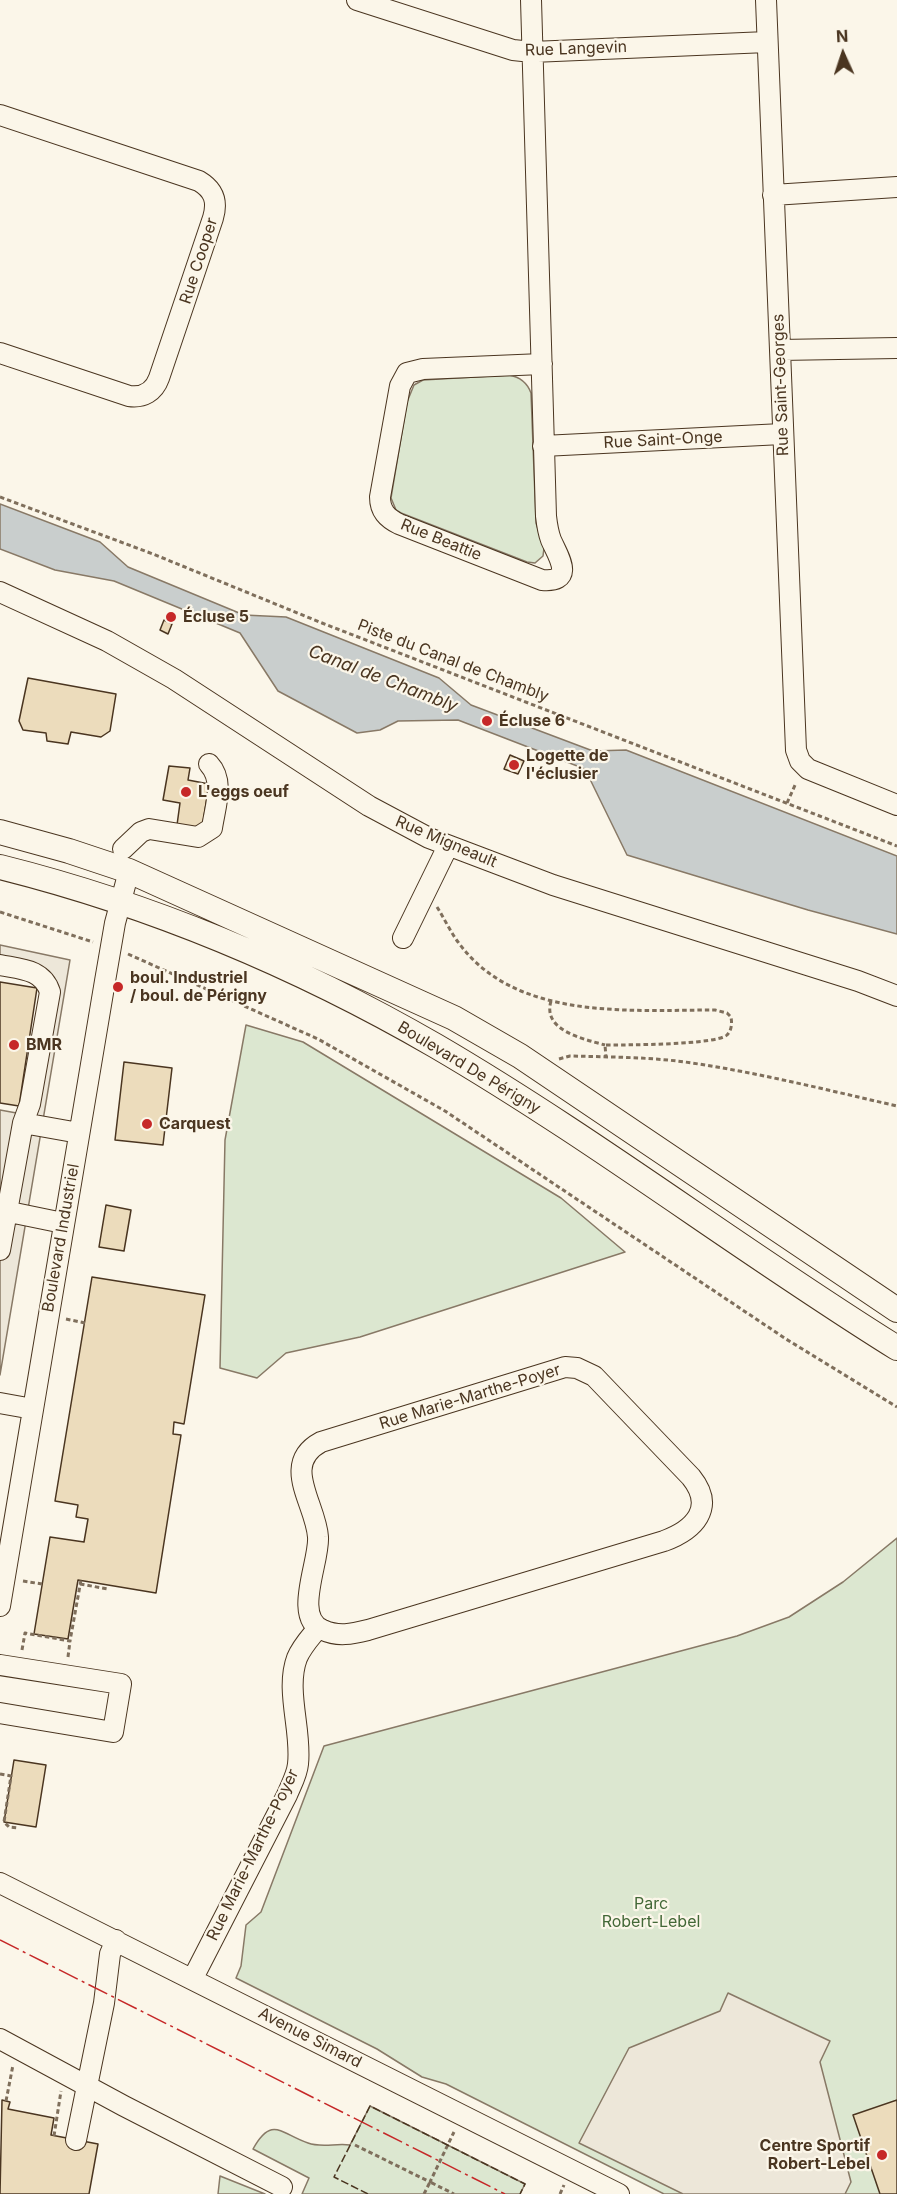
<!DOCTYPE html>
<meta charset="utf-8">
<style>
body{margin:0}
#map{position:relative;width:897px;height:2194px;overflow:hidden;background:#fbf6e9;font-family:Inter,sans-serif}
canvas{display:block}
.north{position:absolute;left:813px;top:24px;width:60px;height:60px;-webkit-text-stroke:4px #fbf6e9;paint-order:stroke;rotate:357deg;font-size:16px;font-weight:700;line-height:24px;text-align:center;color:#4a3520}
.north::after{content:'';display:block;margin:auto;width:21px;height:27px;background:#4a3520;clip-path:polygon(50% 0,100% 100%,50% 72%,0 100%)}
</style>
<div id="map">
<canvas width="897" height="2194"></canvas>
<div class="north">N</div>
</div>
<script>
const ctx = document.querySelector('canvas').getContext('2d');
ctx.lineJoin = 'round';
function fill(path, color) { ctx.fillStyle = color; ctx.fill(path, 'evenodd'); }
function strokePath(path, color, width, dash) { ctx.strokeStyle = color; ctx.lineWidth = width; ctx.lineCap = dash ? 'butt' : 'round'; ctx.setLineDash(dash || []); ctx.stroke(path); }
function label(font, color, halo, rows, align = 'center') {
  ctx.font = font + ' Inter,sans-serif'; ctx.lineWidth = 4.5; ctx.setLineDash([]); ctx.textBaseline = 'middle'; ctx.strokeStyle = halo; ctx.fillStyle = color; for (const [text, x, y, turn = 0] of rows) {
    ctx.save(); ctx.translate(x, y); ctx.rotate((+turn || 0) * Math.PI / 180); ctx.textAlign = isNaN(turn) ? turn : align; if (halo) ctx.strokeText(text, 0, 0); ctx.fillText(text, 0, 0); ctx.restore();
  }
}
const green = new Path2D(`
 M509,375C520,377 527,382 531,393L536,523L544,548L543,556L535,563L527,562L401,513L396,510L391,498L407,402L414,385L423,380Z
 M246,1025L303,1042L561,1198L625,1252L360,1337L286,1353L257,1378L220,1368L225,1140Z
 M897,1538V2194H664L446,2084L422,2077L377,2049L236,1978L241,1966L246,1925L261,1912L324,1746L737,1636L789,1617L843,1582Z
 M370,2106L525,2184L520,2194H302L309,2178L253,2149C272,2115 281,2134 308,2143C321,2148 336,2143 350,2145Z
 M220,2176L265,2194H218Z`);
const parking = new Path2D(`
 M0,945L70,960L0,1375V1110L22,1114L44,983L0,972Z
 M728,1993L830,2041L820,2062L851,2182L845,2194H683L579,2143L629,2048L720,2011Z`);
const water = new Path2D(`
 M0,504L100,542L128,567L244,615L286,617L439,678L471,705L593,751L626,750L897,856V934L808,910L627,855L585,769L458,720L398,721L380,730L357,733L278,691L240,633L114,581L55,570L0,549Z`);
const building = new Path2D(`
 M164,620L172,624L168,634L160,630Z
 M28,678L116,694L110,731L101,737L71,732L68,744L47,741L46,733L23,730L19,721Z
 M510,755L524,761L518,774L504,769Z
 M169,766L190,768L188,780L209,784L202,829L177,825L180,803L163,800Z
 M0,982L37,988L19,1106L0,1103Z
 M124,1062L172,1068L163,1145L115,1140Z
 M106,1205L131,1210L124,1251L99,1247Z
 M92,1277L205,1295L184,1424L174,1422L173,1434L181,1435L156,1593L78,1580L68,1639L34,1634L50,1537L84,1542L88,1519L76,1517L78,1505L55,1501Z
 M14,1760L46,1765L36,1827L4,1822Z
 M2,2100L10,2102L8,2109L54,2118L51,2135L98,2144L89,2194H0Z
 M897,2100V2194H880L853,2115Z`);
const path = new Path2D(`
 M0,497L153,554L322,623L897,846
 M787,803L796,783
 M437,907C444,918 450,931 458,942C515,1021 629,1010 715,1010L727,1013L731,1017C732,1023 732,1030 727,1035C716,1045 625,1045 605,1045L606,1057
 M0,912L93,942
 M128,954L318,1039L445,1111L786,1339L897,1407
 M551,1001C542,1031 584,1039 605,1045
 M559,1059L570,1056C608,1057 647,1057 685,1062C756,1072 827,1090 897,1106
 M66,1319L85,1323
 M23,1581L42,1584
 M80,1584L108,1589
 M22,1650L25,1633L70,1641L81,1580
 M68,1657L70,1641
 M0,1774L11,1776L4,1822L9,1827L19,1828
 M6,2101L13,2065
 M54,2136L61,2091
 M355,2145L430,2182L454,2132
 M424,2194L430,2182L454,2194
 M560,2194L564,2185`);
const minor = new Path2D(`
 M357,0L513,50L532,52L767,42
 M531,0L546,516C547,525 548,532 551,540C557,554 577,583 542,580L399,524C387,518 380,511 380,497L400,386L407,373L423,369L542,364
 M766,0L796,750L800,761L808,769L897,805
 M0,115L199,181C214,190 218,201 213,218L159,378C154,392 143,398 129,396L0,353
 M773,195L897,187
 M780,350L897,348
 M543,446L782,434
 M0,592L107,641L174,679L369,806L429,838L553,885L858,981L897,996
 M123,849L141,832L149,829L198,837L212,828C215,807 225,781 209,764
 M403,938L448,846
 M0,965C20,969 43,969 50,992L30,1104L23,1123L0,1250
 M23,1123L79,1133
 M0,1210L63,1223
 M565,1367L577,1368L594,1376L691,1477C716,1508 694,1530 664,1541L368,1630C352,1634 338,1637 323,1630C292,1618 320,1561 318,1537C316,1504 280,1464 321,1442Z
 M0,1403L33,1409
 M0,1606L105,981L115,923L129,871
 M0,1665L121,1684L113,1732L0,1713
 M0,1883L619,2194
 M193,1978L287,1795C291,1785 297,1775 298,1764C302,1731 285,1690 297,1658C302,1646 310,1638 318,1628
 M0,2039L124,2106L282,2187
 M76,2140L104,2003L110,1954L116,1940`);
const major = new Path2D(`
 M0,832L69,851L129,871L454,1018L520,1056L897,1310
 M0,867C152,905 301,968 436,1046C595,1139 741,1251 897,1348`);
const fence = new Path2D(`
 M368,2194L334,2177L370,2106L525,2184L520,2194`);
const power = new Path2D(`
 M0,1940L505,2194`);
const markers = [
 [171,617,6,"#c62828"],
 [487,721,6,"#c62828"],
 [514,765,6,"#c62828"],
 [186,792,6,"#c62828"],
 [118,987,6,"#c62828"],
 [14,1045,6,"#c62828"],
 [147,1124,6,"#c62828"],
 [882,2155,6,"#c62828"]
];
const streetNames = [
 ["Rue Langevin",576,49,-2],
 ["Rue Cooper",199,261,-72],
 ["Rue Saint-Georges",781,385,-92],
 ["Rue Saint-Onge",663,440,-3],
 ["Rue Beattie",441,540,22],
 ["Piste du Canal de Chambly",453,661,21],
 ["Rue Migneault",446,842,23],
 ["Boulevard De Périgny",469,1068,31],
 ["Boulevard Industriel",61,1238,-80],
 ["Rue Marie-Marthe-Poyer",470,1397,-17],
 ["Rue Marie-Marthe-Poyer",253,1855,-64],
 ["Avenue Simard",310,2038,27]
];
const poiNames = [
 ["Écluse 5",183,617],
 ["Écluse 6",499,721],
 ["Logette de",526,756],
 ["l'éclusier",526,774],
 ["L'eggs oeuf",198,792],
 ["boul. Industriel",130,978],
 ["/ boul. de Périgny",130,996],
 ["BMR",26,1045],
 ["Carquest",159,1124],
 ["Centre Sportif",870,2146,"right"],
 ["Robert-Lebel",870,2164,"right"]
];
const parkNames = [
 ["Parc",651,1904],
 ["Robert-Lebel",651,1922]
];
const waterNames = [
 ["Canal de Chambly",383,679,21]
];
fill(green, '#dce7d0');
strokePath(green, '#887966', 1.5);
fill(parking, '#ede7d9');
strokePath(parking, '#887966', 1.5);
fill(water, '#c9cecd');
strokePath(water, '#887966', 1.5);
fill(building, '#ecdcbc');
strokePath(building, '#4a3520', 1.5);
strokePath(minor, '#4a3520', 22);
strokePath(major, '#4a3520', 26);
strokePath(path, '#7f6f5c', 3, [4.5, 3]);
strokePath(minor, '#fbf6e9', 20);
strokePath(major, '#fbf6e9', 24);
strokePath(fence, '#4a3520', 1.5, [8, 3]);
strokePath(power, '#c62828', 1.5, [21, 4.5, 3, 4.5]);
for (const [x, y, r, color] of markers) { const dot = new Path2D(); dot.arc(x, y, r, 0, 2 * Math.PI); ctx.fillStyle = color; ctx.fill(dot); strokePath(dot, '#fbf6e9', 2); }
label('16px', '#4a3520', '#fbf6e9', streetNames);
label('bold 16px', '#4a3520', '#fbf6e9', poiNames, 'left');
label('16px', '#436837', '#fbf6e9', parkNames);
label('italic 18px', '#4a3520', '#fbf6e9', waterNames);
</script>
